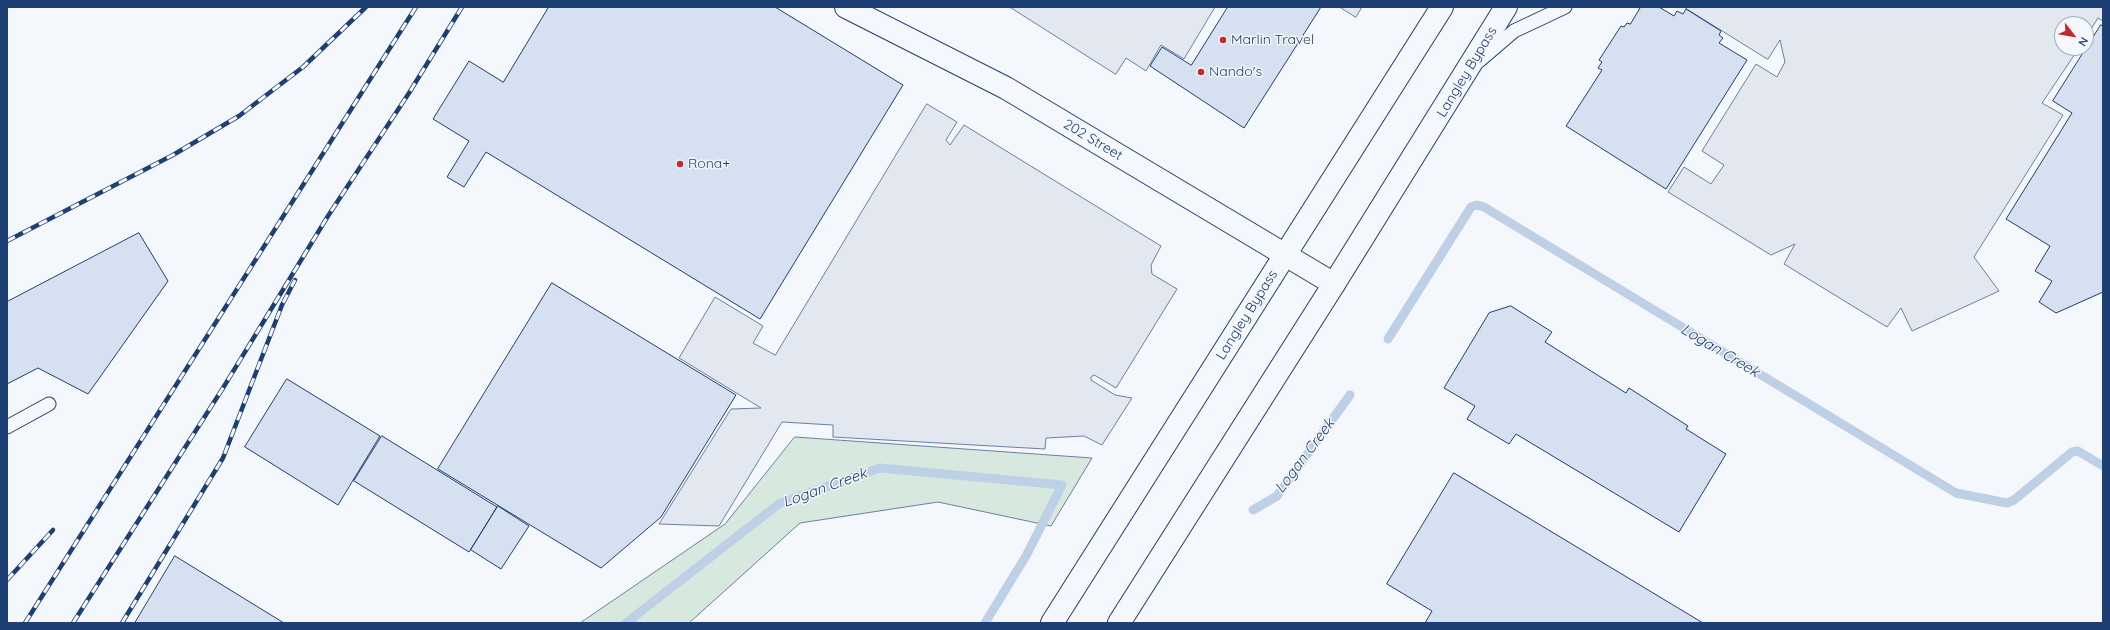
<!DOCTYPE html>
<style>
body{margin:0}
#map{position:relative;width:2110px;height:630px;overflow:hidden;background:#f4f7fb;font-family:Quicksand,sans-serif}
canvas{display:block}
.frame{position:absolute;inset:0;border:8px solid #1d3f73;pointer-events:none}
.north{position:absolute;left:2054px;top:16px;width:40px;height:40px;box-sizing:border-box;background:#f4f7fb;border:1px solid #9eadc5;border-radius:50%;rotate:121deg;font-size:11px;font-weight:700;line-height:16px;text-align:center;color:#1d3f73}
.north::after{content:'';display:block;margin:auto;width:14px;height:18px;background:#c62828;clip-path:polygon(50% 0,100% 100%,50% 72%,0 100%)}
</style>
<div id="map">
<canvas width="2110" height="630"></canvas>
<div class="frame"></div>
<div class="north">N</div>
</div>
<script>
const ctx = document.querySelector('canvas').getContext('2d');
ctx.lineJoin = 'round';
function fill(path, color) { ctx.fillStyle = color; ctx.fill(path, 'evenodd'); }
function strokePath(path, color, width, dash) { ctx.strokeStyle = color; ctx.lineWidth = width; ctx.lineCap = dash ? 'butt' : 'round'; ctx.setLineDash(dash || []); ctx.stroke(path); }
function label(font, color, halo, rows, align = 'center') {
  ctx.font = font + ' Quicksand,sans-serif'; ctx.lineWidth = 3; ctx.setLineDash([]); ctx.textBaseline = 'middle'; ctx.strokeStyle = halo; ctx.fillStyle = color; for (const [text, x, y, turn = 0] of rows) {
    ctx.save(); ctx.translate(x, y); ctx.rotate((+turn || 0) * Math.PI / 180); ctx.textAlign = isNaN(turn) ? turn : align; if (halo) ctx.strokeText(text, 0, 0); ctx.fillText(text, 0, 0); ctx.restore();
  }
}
const green = new Path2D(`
 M795,437L1092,458L1051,526L938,502L800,523L689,623H580L725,524Z`);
const parking = new Path2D(`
 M1010,7H1215L1184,59L1161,45L1146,71L1126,58L1116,74Z
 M1340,7H1362L1356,17Z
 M1684,7H2103V21L2098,18L2086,37V24H2062V48H2079L2042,103L2063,115L1974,257L1999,291L1912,331L1901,308L1887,327L1784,264L1795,244L1771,255L1668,192L1684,167L1711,184L1724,165L1702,151L1756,64L1777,77L1785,62L1780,40L1768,59Z
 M927,104L957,122L946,140L950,145L964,125L1161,246L1151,265L1152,274L1177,289L1116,388L1096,376L1094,375L1091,377V380L1115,395L1132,398L1102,445L1084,436L1046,438L1045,449L833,437V425L782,422L719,526L659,524L731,409L761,408L679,358L715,297L763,326L753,343L775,355Z`);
const stream = new Path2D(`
 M1388,339L1471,207L1477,205L1484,207L1956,493L2007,503L2014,500L2072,452L2078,451L2103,466
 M1253,510L1277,496L1350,395
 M626,623L780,503L880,468L1062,485L1026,556L985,623`);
const building = new Path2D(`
 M549,7H775L903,85L760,319L486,152L464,187L447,177L469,141L433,119L469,61L503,82Z
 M1228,7H1321L1244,128L1150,66L1162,47L1191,65Z
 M1641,7H1659L1674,16L1677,11L1683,14L1686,9L1721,31L1719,35L1723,38L1719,43L1747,60L1666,189L1566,126L1602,70L1598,68L1602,62L1599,60L1621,26L1624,27L1627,23L1630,24Z
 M2101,25L2103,26V292L2056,313L2039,302L2052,281L2035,271L2050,246L2006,219L2072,113L2053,101Z
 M139,233L168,281L88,394L38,368L7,384V302Z
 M552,283L736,395L661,517L601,568L438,469Z
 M1511,306L1552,332L1545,342L1626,393L1629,388L1688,426L1686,429L1726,454L1679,532L1516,434L1509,444L1467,419L1475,406L1444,388L1489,313Z
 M287,379L380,436L338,505L245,447Z
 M382,436L497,507L469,552L354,481Z
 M1454,473L1703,623H1425L1432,611L1387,584Z
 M498,506L529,526L501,569L471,550Z
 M175,556L284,623H135Z`);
const lane = new Path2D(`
 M1479,61L1514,31L1565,7
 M7,427L49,404`);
const street = new Path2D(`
 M846,7L1006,88L1334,284`);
const highway = new Path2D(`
 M1052,623L1442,7
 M1119,623L1334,284L1506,7`);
const rail = new Path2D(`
 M7,241L173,155L239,116L303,67L366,7
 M7,580L53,530
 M25,623L416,7
 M73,623L223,388L328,216L409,93L462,7
 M122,623L223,458L282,305L295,280`);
const markers = [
 [1223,40,4,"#c62828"],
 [1201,72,4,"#c62828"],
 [680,164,4,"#c62828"]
];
const poiNames = [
 ["Marlin Travel",1231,40],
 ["Nando's",1209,72],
 ["Rona+",688,164]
];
const streetNames = [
 ["Langley Bypass",1467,72,-59],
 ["202 Street",1093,140,31],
 ["Langley Bypass",1247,315,-58]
];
const waterNames = [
 ["Logan Creek",1720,351,31],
 ["Logan Creek",1305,456,-53],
 ["Logan Creek",825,488,-20]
];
fill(green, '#d7e8df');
strokePath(green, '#687fa3', 1);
fill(parking, '#e3e8f0');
strokePath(parking, '#687fa3', 1);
strokePath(stream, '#bed0e5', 9);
fill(building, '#d5e0f0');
strokePath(building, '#1d3f73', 1);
strokePath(lane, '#1d3f73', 15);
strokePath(street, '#1d3f73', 24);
strokePath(highway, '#1d3f73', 24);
strokePath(lane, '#f4f7fb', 13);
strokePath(street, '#f4f7fb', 22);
strokePath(highway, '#f4f7fb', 22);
strokePath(rail, '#1d3f73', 4.5);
strokePath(rail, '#f4f7fb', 3, [9]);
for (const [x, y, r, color] of markers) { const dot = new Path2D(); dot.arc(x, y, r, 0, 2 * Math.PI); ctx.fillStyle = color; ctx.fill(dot); strokePath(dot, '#f4f7fb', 1.5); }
label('14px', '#1d3f73', '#f4f7fb', poiNames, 'left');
label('14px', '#1d3f73', '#f4f7fb', streetNames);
label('italic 15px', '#1d3f73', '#f4f7fb', waterNames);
</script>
